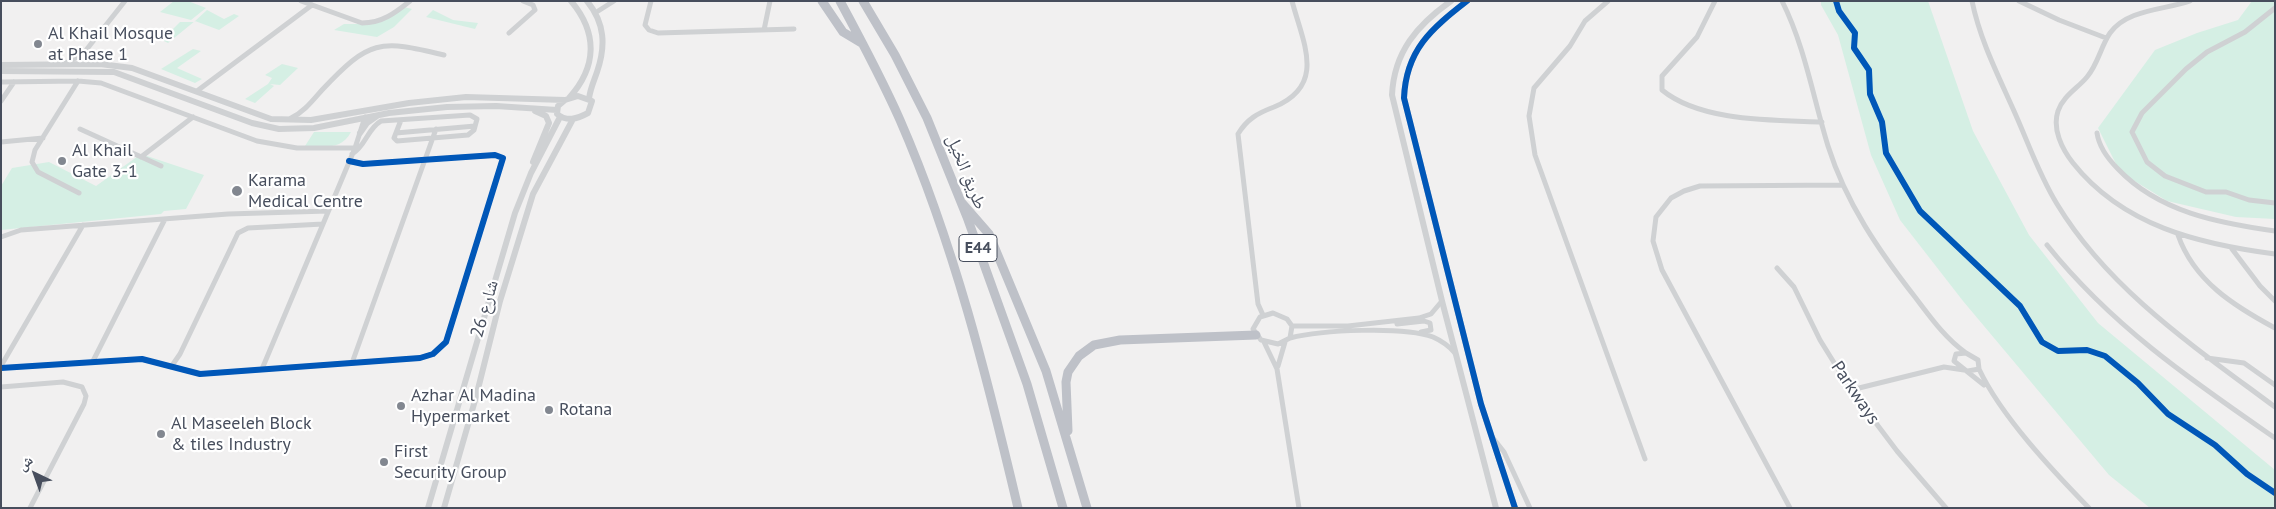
<!DOCTYPE html>
<meta charset="utf-8">
<style>
body{margin:0}
#map{position:relative;width:2276px;height:509px;overflow:hidden;background:#f1f0f0;font-family:"PT Sans","Noto Naskh Arabic",sans-serif}
canvas{display:block}
.frame{position:absolute;inset:0;border:2px solid #474e5d;pointer-events:none}
.north{position:absolute;left:10px;top:449px;width:50px;height:50px;-webkit-text-stroke:4px #fff;paint-order:stroke;rotate:318deg;font-size:14px;font-weight:700;line-height:20px;text-align:center;color:#474e5d}
.north::after{content:'';display:block;margin:auto;width:18px;height:22px;background:#474e5d;clip-path:polygon(50% 0,100% 100%,50% 72%,0 100%)}
</style>
<div id="map">
<canvas width="2276" height="509"></canvas>
<div class="frame"></div>
<div class="north">ش</div>
</div>
<script>
const ctx = document.querySelector('canvas').getContext('2d');
ctx.lineJoin = 'round';
function fill(path, color) { ctx.fillStyle = color; ctx.fill(path, 'evenodd'); }
function strokePath(path, color, width, dash) { ctx.strokeStyle = color; ctx.lineWidth = width; ctx.lineCap = dash ? 'butt' : 'round'; ctx.setLineDash(dash || []); ctx.stroke(path); }
function label(font, color, halo, rows, align = 'center') {
  ctx.font = font + ' "PT Sans","Noto Naskh Arabic",sans-serif'; ctx.lineWidth = 4.5; ctx.setLineDash([]); ctx.textBaseline = 'middle'; ctx.strokeStyle = halo; ctx.fillStyle = color; for (const [text, x, y, turn = 0] of rows) {
    ctx.save(); ctx.translate(x, y); ctx.rotate((+turn || 0) * Math.PI / 180); ctx.textAlign = isNaN(turn) ? turn : align; if (halo) ctx.strokeText(text, 0, 0); ctx.fillText(text, 0, 0); ctx.restore();
  }
}
const green = new Path2D(`
 M174,1H188L206,8L191,20L160,12Z
 M1821,1H1928L1973,131L2029,235L2098,323L2275,470V508H2150L2109,475L1963,301L1900,220L1871,155L1838,35L1821,5Z
 M2252,1H2275V219L2236,217L2167,201L2120,172L2098,128L2155,50L2197,33L2238,20Z
 M404,7L412,9L394,27L377,37L334,30L344,24H370Z
 M207,10L224,19L234,14L239,16L219,30L195,21L168,43L162,40L180,22H194Z
 M433,10L453,20L478,23L475,29L426,17Z
 M193,49L201,51L177,68L202,79L195,83L161,69Z
 M282,64L298,68L280,85L270,84L274,86L255,103L245,99L268,84L272,78L265,75Z
 M314,132H351C341,151 324,146 305,146Z
 M141,154L204,175L186,209L164,211L161,214L1,230V186L12,168L49,162L96,186Z`);
const minor = new Path2D(`
 M301,1L362,23C382,23 395,13 410,1
 M651,1L645,25L649,30L658,33L794,29
 M1608,1L1585,21L1570,46L1534,88L1529,116L1535,155L1645,459
 M1715,1L1697,37L1662,76V90C1701,122 1773,120 1822,122
 M1782,1C1805,47 1813,97 1828,146C1846,203 1879,251 1915,297C1931,318 1945,338 1966,353
 M1836,1L1839,11L1855,33L1854,48L1869,70L1870,94L1882,122L1886,153L1920,211L2020,306L2042,342L2058,351L2087,350L2105,356L2138,383L2168,414L2215,445L2247,474L2275,493
 M1972,1C1980,40 1998,75 2014,111C2028,142 2039,175 2057,204C2109,290 2196,348 2275,407
 M2019,1L2059,20L2106,38
 M2190,1C2165,10 2127,9 2110,33C2101,46 2098,64 2087,77C2078,88 2063,96 2058,111C2052,129 2062,149 2073,163C2123,226 2199,244 2275,254
 M2275,8L2245,32L2207,52L2186,69L2142,113L2132,132L2147,162L2165,176L2206,192H2226L2249,200L2275,203
 M595,13L614,1
 M764,30L770,1
 M509,33L535,10L533,5L523,1
 M66,63L83,54L125,1
 M78,81L35,150L32,162L38,172L79,193
 M1,82L78,81L101,83L257,141L297,148H355
 M197,91L312,5
 M1,101L14,82
 M291,118C304,112 313,100 322,90C369,40 379,39 444,55
 M80,129L161,166
 M396,133L475,126
 M2097,133C2099,147 2108,159 2118,169C2159,212 2218,223 2275,231
 M1,142L43,138
 M352,154C366,146 367,129 381,121L470,115L477,119L474,130L468,135L397,141L394,138L401,120
 M141,157L193,117
 M2178,235C2194,281 2234,306 2275,328
 M1,237L21,230L228,214L328,211
 M2047,245C2112,326 2191,380 2275,438
 M2232,249L2260,286L2275,301
 M1777,268L1794,287L1820,340L1851,390L1897,451L1946,508
 M1273,313L1287,319L1292,326L1290,338L1278,344L1261,340L1253,329L1260,317Z
 M1263,315L1258,304L1238,134C1247,119 1258,113 1274,107C1327,85 1303,43 1292,1
 M1397,324L1424,321L1430,323L1431,330L1421,332
 M1292,326H1348L1419,318L1431,314L1442,301
 M1290,338C1321,330 1403,326 1433,337C1442,341 1449,346 1455,353
 M1264,342L1277,369L1299,508
 M2207,358L2244,363L2275,385
 M93,361L165,219
 M352,363L436,129
 M1,366L83,225
 M1278,366L1285,342
 M171,367L180,354L238,233L248,228L323,224
 M1,368L142,359L200,374L420,358L433,354L446,342L503,158L495,155L363,164L349,161
 M262,369L355,148L365,117
 M1979,369C2001,416 2052,470 2089,508
 M1968,371L1979,369L1978,360L1966,353L1956,354L1954,361L1984,385
 M1,387L63,382L82,387L86,396L84,404L30,508
 M1851,390L1944,367L1964,370
 M1493,438L1504,452L1530,508
 M1790,508L1662,270L1653,241L1656,217L1671,198L1684,191L1700,186L1843,185`);
const tertiary = new Path2D(`
 M587,1C605,23 606,46 597,72C594,81 590,89 589,99
 M1451,1C1417,25 1394,52 1392,95L1442,301L1496,508
 M1467,1C1431,29 1406,50 1404,98L1481,404L1515,508
 M1,65L100,64L132,68L271,119L311,120L409,103L466,97L565,100
 M1,71L114,72L252,123L279,129L314,128L389,113L447,107L496,106L557,110
 M578,96L592,101L588,113C577,119 567,122 557,114L558,106L565,100Z
 M569,98C597,67 598,33 571,1
 M360,133L367,123L377,116
 M533,162L549,123L546,116L535,111
 M428,508L515,213L531,173L560,117
 M444,508L476,397L500,301L533,194L573,119`);
const motorway = new Path2D(`
 M822,1L843,32L863,44
 M840,1C861,40 882,79 900,120C954,244 987,377 1018,508
 M863,1L895,55L927,118L967,217L1027,384L1063,508
 M962,203L989,234L1046,371L1087,508
 M1068,431L1066,382L1068,372L1079,356L1094,345L1120,340L1256,335`);
const cycleway = new Path2D(`
 M1467,1C1431,29 1406,50 1404,98L1481,404L1515,508
 M1836,1L1839,11L1855,33L1854,48L1869,70L1870,94L1882,122L1886,153L1920,211L2020,306L2042,342L2058,351L2087,350L2105,356L2138,383L2168,414L2215,445L2247,474L2275,493
 M1,368L142,359L200,374L420,358L433,354L446,342L503,158L495,155L363,164L349,161`);
const markers = [
 [38,44,5,"#828790"],
 [62,161,5,"#828790"],
 [237,191,6,"#828790"],
 [401,406,5,"#828790"],
 [549,410,5,"#828790"],
 [161,434,5,"#828790"],
 [384,462,5,"#828790"]
];
const shields = [
 [978,248,38]
];
const shieldNames = [
 ["E44",978,248]
];
const poiNames = [
 ["Al Khail Mosque",48,34],
 ["at Phase 1",48,55],
 ["Al Khail",72,151],
 ["Gate 3-1",72,172],
 ["Karama",248,181],
 ["Medical Centre",248,202],
 ["Azhar Al Madina",411,396],
 ["Hypermarket",411,417],
 ["Rotana",559,410],
 ["Al Maseeleh Block",171,424],
 ["& tiles Industry",171,445],
 ["First",394,452],
 ["Security Group",394,473]
];
const streetNames = [
 ["طريق الخيل",966,172,68],
 ["شارع 26",485,309,-74],
 ["Parkways",1855,393,56]
];
fill(green, '#d5efe4');
strokePath(minor, '#cfd1d3', 5);
strokePath(tertiary, '#cfd1d3', 6);
strokePath(motorway, '#bec1c8', 9);
strokePath(cycleway, '#0057b8', 6);
for (const [x, y, r, color] of markers) { const dot = new Path2D(); dot.arc(x, y, r, 0, 2 * Math.PI); ctx.fillStyle = color; ctx.fill(dot); strokePath(dot, '#fff', 2); }
for (const [x, y, w] of shields) { const box = new Path2D(); box.roundRect(x - w / 2, y - 13.5, w, 27, 4); ctx.fillStyle = '#fff'; ctx.fill(box); strokePath(box, '#474e5d', 1); }
label('bold 16px', '#474e5d', null, shieldNames);
label('18px', '#474e5d', '#fff', poiNames, 'left');
label('18px', '#474e5d', '#fff', streetNames);
</script>
